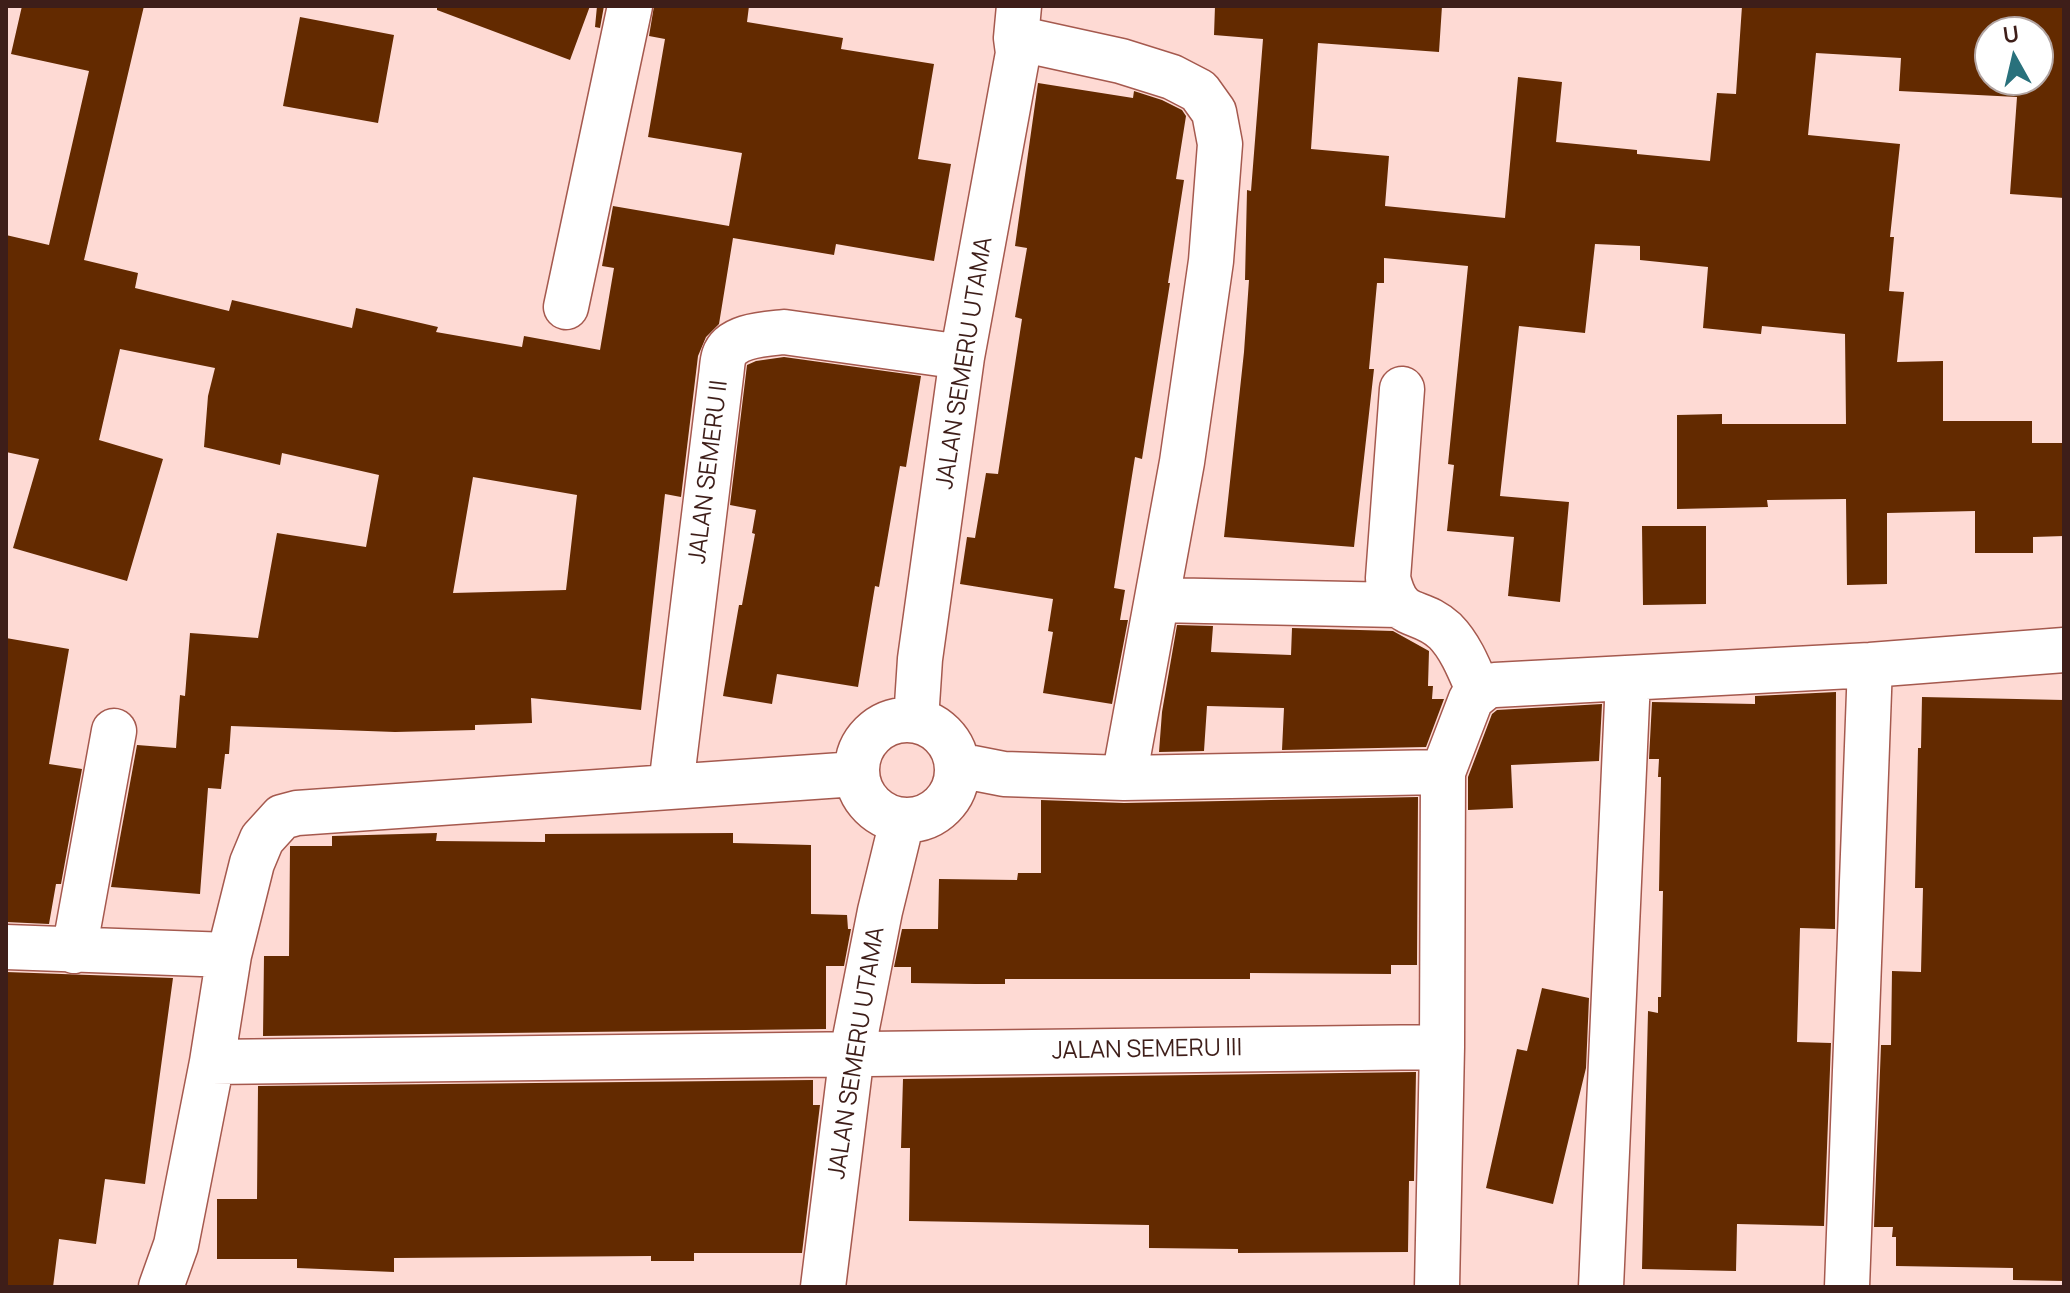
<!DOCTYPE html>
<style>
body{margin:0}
#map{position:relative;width:2070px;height:1293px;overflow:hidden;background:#fedad4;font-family:Manrope,sans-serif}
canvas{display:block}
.frame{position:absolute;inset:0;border:8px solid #3e1e19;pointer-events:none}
.north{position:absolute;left:1974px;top:16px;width:80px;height:80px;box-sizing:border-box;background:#fff;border:2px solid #b2a5a3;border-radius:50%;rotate:352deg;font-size:22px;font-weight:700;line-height:32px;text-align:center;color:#3e1e19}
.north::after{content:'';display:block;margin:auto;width:28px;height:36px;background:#29717c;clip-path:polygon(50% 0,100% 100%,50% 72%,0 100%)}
</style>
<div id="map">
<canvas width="2070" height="1293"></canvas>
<div class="frame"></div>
<div class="north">U</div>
</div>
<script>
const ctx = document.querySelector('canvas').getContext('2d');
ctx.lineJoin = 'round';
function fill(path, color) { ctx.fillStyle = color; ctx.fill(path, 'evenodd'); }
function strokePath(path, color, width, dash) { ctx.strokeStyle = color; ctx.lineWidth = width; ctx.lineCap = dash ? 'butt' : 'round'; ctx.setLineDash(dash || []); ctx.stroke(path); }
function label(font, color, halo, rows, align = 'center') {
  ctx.font = font + ' Manrope,sans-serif'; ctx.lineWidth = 8; ctx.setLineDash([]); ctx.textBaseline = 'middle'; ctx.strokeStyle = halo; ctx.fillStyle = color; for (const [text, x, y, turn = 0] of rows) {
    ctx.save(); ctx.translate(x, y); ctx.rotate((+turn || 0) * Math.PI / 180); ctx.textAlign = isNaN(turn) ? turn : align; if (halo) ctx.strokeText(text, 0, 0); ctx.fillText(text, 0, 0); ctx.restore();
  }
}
const building = new Path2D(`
 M22,6H144L84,260L138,273L135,288L229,311L232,300L352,328L356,308L438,327L436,332L522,347L524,336L600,350L614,268L602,266L613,206L729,226L742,153L648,137L665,39L649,36L654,6H749L747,22L843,38L841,49L934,64L918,159L951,164L934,261L836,244L834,255L733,238L719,324L706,337L698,356L681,497L665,494L641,710L531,698L532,723L475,725V730L395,732L231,726L229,754H225L221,789L208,788L200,894L111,887L137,745L176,748L180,695L185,696L190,633L258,638L277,533L366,547L379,475L282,453L280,465L204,447L208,396L215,368L120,349L99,440L163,459L127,581L13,548L39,459L6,452V235L49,245L89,71L11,54ZM473,477L577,495L566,590L453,593Z
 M437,6H590L570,60L437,10Z
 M597,6H604L600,28L595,27Z
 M1215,6H1442L1439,52L1318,43L1311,149L1389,156L1385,206L1505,218L1518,77L1562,82L1556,142L1637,150V154L1710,161L1717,93L1736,94L1742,6H2064V198L2010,194L2017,97L1899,91L1901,58L1816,53L1808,135L1900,144L1890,237H1894L1889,291L1904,292L1897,362L1943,361V421H2032V443H2064V536L2033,537V553H1975V511L1887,513V584L1847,585L1846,499L1767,500L1768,507L1677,509V415L1722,414V424H1846L1845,334L1762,326L1761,334L1703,328L1708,267L1640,260V246L1595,244L1585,333L1519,326L1500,496L1569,502L1560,602L1508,596L1514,537L1447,531L1454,465L1448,464L1468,266L1384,258V283H1377L1369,369H1374L1354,547L1224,537L1244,352L1249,280H1245L1247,190L1251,191L1263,39L1214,35ZM1990,32H2038V80H1990Z
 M300,17L394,35L378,123L283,106Z
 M1038,83L1133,98L1134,91L1162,100L1182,110L1186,116L1176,179L1184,180L1168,283H1170L1142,459L1135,457L1114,588L1125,590L1120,620H1128L1112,704L1043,693L1053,632L1048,631L1053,599L960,584L967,537L975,538L986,473L998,474L1022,319L1015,317L1027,248L1015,246Z
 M784,357L921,376L906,467L900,466L879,587L875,586L858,687L777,674L772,704L723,696L739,605H742L755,534L752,533L756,510L730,505L747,365L756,361Z
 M1642,526H1706V604L1643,605Z
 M1177,625L1213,626L1211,652L1291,655L1292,628L1393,631L1429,651L1428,686H1433L1432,699H1444L1426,747L1282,750L1284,708L1207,706L1204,751L1159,752L1162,712Z
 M6,638L69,649L49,764L82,769L61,884H56L49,924L6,922Z
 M1836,692L1835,929L1800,928L1797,1042L1831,1043L1824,1226L1737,1224L1736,1271L1642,1269L1648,1011L1658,1013V997H1661L1663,891H1659L1661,777H1658L1659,759H1649L1652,702L1755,704V696Z
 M1922,697L2064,700V1281L2013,1280V1268L1896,1266V1237H1892L1893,1227H1874L1881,1045H1891L1892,971L1921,972L1923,888H1915L1918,748H1921Z
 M1602,704L1599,761L1511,765L1513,808L1468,810V777L1492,714L1497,710Z
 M1418,797L1417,965H1391V974L1250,973V979H1005V984H975L911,983V967H894L902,929H938L939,879L1017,880L1018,873H1041V800L1124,803Z
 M437,833L436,841L545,842V834L733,833V843L811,845V914L847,915L848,929H851L844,966H826V1029L263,1036L264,956H289L290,846H332V836Z
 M6,972L173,978L145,1184L105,1179L96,1244L59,1239L53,1287H6Z
 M1542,988L1589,998L1586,1068L1553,1204L1486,1188L1517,1049L1527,1051Z
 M1416,1072L1414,1181H1409L1408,1252L1238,1253V1249L1149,1248V1225L909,1221L910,1148H901L903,1079Z
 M813,1080V1105H820L802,1253H694V1261H651V1256L394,1258V1272L297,1268V1259H217V1199H257L258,1086Z`);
const minor = new Path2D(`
 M1016,38L1121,61L1172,77L1199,91L1214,112L1220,144L1211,261L1182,462L1124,778
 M566,307L630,6
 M1402,389L1388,578C1399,624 1418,606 1445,631C1461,647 1470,671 1479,692
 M1157,600L1398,605
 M857 770a50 50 0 1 1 100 0a50 50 0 1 1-100 0Z
 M916,720L920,659L962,357L1018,53L1016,38L1019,6
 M958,765L1004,774L1124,778L1443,772
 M671,786L721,376C722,370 722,362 724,356C731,335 766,334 784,332L962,357
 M6,947L229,955
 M74,951L114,731
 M212,1062L1442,1047
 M161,1287L176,1245L212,1062L229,955L252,863L262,839L282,817L297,813L856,774
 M823,1287L852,1053L880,911L902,821
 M1437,1287L1442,1047L1443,772L1471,699L1487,686L1495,685L1870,665L2064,650
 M1601,1287L1628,679
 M1847,1287L1870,665`);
const streetNames = [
 ["JALAN SEMERU UTAMA",965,363,-81],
 ["JALAN SEMERU II",709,472,-83],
 ["JALAN SEMERU III",1147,1050,-1],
 ["JALAN SEMERU UTAMA",857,1053,-81]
];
fill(building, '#632a00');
strokePath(minor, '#a5594e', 47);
strokePath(minor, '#fff', 44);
label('24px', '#3e1e19', '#fff', streetNames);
</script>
